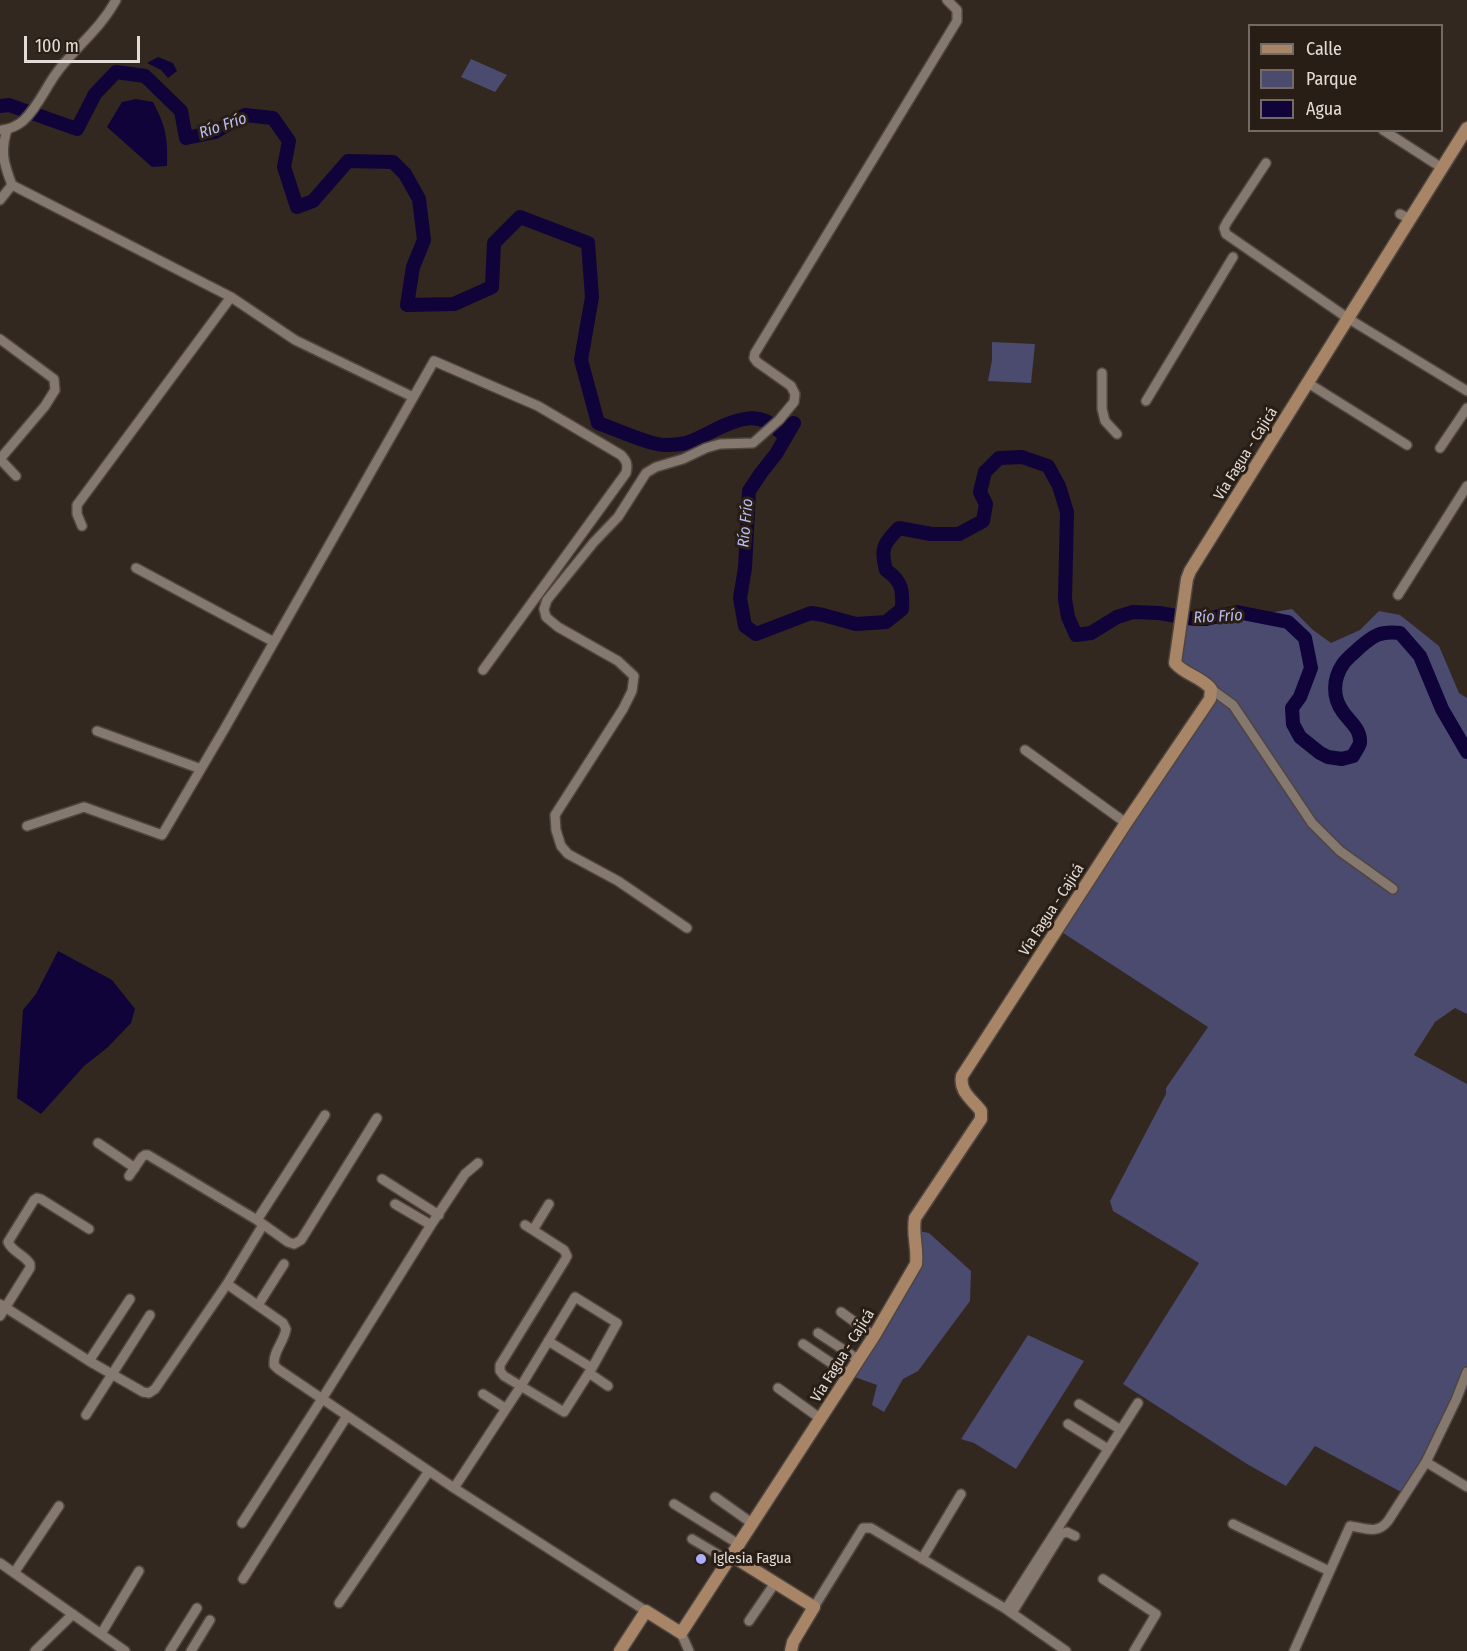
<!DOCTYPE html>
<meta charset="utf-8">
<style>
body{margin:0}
#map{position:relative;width:1467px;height:1651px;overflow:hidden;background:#32281f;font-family:"Fira Sans Condensed",sans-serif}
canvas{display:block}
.legend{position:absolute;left:1248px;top:24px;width:195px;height:108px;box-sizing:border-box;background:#281e16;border:2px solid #736a63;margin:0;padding:8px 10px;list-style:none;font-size:18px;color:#e4ddd7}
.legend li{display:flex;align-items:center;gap:12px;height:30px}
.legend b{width:30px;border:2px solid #736a63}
.scale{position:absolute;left:24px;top:36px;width:116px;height:27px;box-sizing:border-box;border:3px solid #e4ddd7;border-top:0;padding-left:8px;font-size:18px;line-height:21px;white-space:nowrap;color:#e4ddd7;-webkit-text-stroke:4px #281e16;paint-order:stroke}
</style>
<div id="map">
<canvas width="1467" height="1651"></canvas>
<ul class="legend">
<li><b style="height:8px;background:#a88567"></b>Calle</li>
<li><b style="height:16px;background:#4a4b6f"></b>Parque</li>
<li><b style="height:16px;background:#0f033a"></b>Agua</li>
</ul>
<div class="scale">100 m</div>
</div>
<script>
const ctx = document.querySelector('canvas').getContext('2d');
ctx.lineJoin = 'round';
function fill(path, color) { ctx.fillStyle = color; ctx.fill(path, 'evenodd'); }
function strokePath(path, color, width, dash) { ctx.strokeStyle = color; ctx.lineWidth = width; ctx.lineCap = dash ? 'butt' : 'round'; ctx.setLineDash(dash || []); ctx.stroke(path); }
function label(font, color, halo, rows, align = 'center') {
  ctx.font = font + ' "Fira Sans Condensed",sans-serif'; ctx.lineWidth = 6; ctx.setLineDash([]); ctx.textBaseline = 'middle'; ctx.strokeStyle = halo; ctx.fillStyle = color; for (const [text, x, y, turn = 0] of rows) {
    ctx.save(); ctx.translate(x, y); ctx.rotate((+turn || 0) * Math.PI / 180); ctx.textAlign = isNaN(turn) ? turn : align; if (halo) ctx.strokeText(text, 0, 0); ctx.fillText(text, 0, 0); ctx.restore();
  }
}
const green = new Path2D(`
 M471,59L507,75L495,92L461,77Z
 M992,342L1035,344L1031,383L988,381L992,360Z
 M1292,609L1313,630L1331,643L1360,630L1379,611L1400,615L1439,646L1459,693L1467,698V1014L1455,1008L1435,1022L1414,1055L1467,1084V1372L1405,1494L1315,1446L1286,1486L1247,1464L1123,1384L1199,1263L1113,1211L1110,1201L1166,1094V1088L1208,1027L1057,929L1211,689L1179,668L1187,618C1203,621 1218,615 1234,613C1243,612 1253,615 1262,617L1269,613Z
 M912,1230L929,1233L971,1271L970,1301L918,1371L903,1379L884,1412L872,1405L877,1385L849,1375L916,1264Z
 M1028,1335L1084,1361L1016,1469L974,1443L961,1439Z`);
const water = new Path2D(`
 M158,57L173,63L177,71L168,78L161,70L147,63Z
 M136,99L153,102C166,127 168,138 167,166L152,167L107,127L122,102Z
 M58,951L112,980L135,1009L131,1023L107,1048L84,1066L41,1114L17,1098L23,1010L36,994Z`);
const river = new Path2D(`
 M0,106L9,105L77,129L95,94L116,72L145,76L181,111L186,138L215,132L245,115L273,118L289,141L284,167L297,207L313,201L348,161L393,162L405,174L419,199L424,240L413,267L407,305L454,304L492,287L494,243L520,217L588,243L592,297L581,360L598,423C613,428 650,445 664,445C673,445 683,445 692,441C720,429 754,402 780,432L794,423L776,454L761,473L749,491L745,568L740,598L745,626L756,634L811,613L823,615L856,624L886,622L902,609C903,590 902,581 886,570C880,548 884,543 899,528L931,534H959L983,521L986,504L980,492L985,472L999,458L1022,457L1048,466L1059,486L1067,512L1065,599L1068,617L1076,635L1091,633L1117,617L1133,612L1159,613L1195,619H1206L1237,612L1288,622L1305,638L1311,668L1300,697L1292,708L1293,724L1300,737L1320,753L1328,757L1342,759L1353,756C1355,752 1359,747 1360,743C1361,729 1350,722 1343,712C1332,697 1333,679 1343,664C1347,658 1354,653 1359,648C1374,635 1380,631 1400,633L1420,656L1442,709L1467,752`);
const street = new Path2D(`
 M2,130C10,129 17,126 23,121C37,108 44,91 55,75C73,49 100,30 116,0
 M7,130C0,152 4,164 12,185L231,297
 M1383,130L1442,168
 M1266,163L1227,222L1224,228L1226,234L1349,319L1467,391
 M0,200L12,185
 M1400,214L1410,219
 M0,339L54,379L55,390L45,406L0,459
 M1102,373V409L1105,421L1117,434
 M1308,383L1407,445
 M1146,401L1233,257
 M1440,448L1467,408
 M0,459L16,476
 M82,526L77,514V505L231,297L295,340L413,397
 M136,568L274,642
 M1398,595L1467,486
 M1211,689L1233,705L1312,823L1340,851L1393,889
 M97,731L201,769
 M1025,750L1126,823
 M27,826L84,807L162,835L225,728L434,361L538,406L621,455C627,461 628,465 626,473L483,670
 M687,928L618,881L568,854L561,846L556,830L555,815L623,709L632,691L634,676L618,661L558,627L546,617L544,609L547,600L594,542L618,517L646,473L656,467L683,459L706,448L720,444L753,443L779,420L794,402L795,394L791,386L757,362L754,358L755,353L957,21V10L947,0
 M98,1143L135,1168
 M129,1176L142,1157L145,1155H148L257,1220L288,1242L294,1244L301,1240L377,1118
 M382,1179L439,1215
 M395,1204L431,1225
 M257,1220L325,1115
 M533,1230L549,1204
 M227,1284L283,1323L286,1329C284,1342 273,1351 274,1365L278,1369L454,1488L646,1611
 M0,1304L89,1361L143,1392L149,1393L155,1389L227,1284L263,1225
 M258,1305L284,1264
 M841,1312L874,1336
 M0,1316L30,1268V1264C25,1255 12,1252 8,1242L34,1200L37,1198L41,1199L89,1229
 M818,1333L859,1360
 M548,1341L592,1368
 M803,1344L849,1375
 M89,1361L130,1299
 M589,1373L608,1386
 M778,1388L821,1419
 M483,1394L505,1408
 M1079,1404L1121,1430
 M86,1415L150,1315
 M1068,1424L1108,1449
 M1426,1462L1467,1487
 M454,1488L521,1386L575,1297L617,1323L592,1368L564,1412L504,1376L500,1371V1365L565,1260L567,1256L564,1250L525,1225
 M715,1497L753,1524
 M674,1504L740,1545
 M242,1523L322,1399L431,1225L465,1174L478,1163
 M1233,1524L1329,1571
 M692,1539L729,1561
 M922,1559L961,1494
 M0,1563L125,1651
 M14,1573L59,1506
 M243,1579L347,1416
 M1103,1579L1156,1614L1134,1651
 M339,1603L429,1471
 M814,1607L863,1528H871L1006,1609L1066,1651
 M1006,1609L1138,1403
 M1012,1613L1061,1534L1067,1532L1075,1536
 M749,1621L775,1583
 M681,1633L689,1651
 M101,1634L139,1571
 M35,1651L73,1614
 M170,1651L197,1608
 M191,1651L210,1620
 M1294,1651L1350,1526C1365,1528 1377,1535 1388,1521L1426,1462L1456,1400L1467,1372`);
const secondary = new Path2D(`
 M732,1556L814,1607L793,1642L791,1651
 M620,1651L646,1611L681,1633L874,1336L916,1264C918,1247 912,1235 915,1218L981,1119V1111C972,1099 959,1092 962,1076L1126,823L1210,699L1211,689C1202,677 1185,675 1175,663L1187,579L1190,571L1467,128`);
const markers = [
 [701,1559,6,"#acaffb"]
];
const streetNames = [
 ["Vía Fagua - Cajicá",1246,454,-58],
 ["Vía Fagua - Cajicá",1052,910,-57],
 ["Vía Fagua - Cajicá",843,1356,-58]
];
const poiNames = [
 ["Iglesia Fagua",713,1559]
];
const waterNames = [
 ["Río Frío",223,126,-19],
 ["Río Frío",746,523,-85],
 ["Río Frío",1218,617,-3]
];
fill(green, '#4a4b6f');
fill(water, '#0f033a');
strokePath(river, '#0f033a', 14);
strokePath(street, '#4f453f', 12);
strokePath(secondary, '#4f453f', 15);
strokePath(street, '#85786e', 9);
strokePath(secondary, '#a88567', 12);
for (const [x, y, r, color] of markers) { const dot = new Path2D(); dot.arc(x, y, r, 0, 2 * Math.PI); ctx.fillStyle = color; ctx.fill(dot); strokePath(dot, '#281e16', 2); }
label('15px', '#e4ddd7', '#281e16', streetNames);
label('15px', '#e4ddd7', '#281e16', poiNames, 'left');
label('italic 16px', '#bbbef4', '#281e16', waterNames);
</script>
